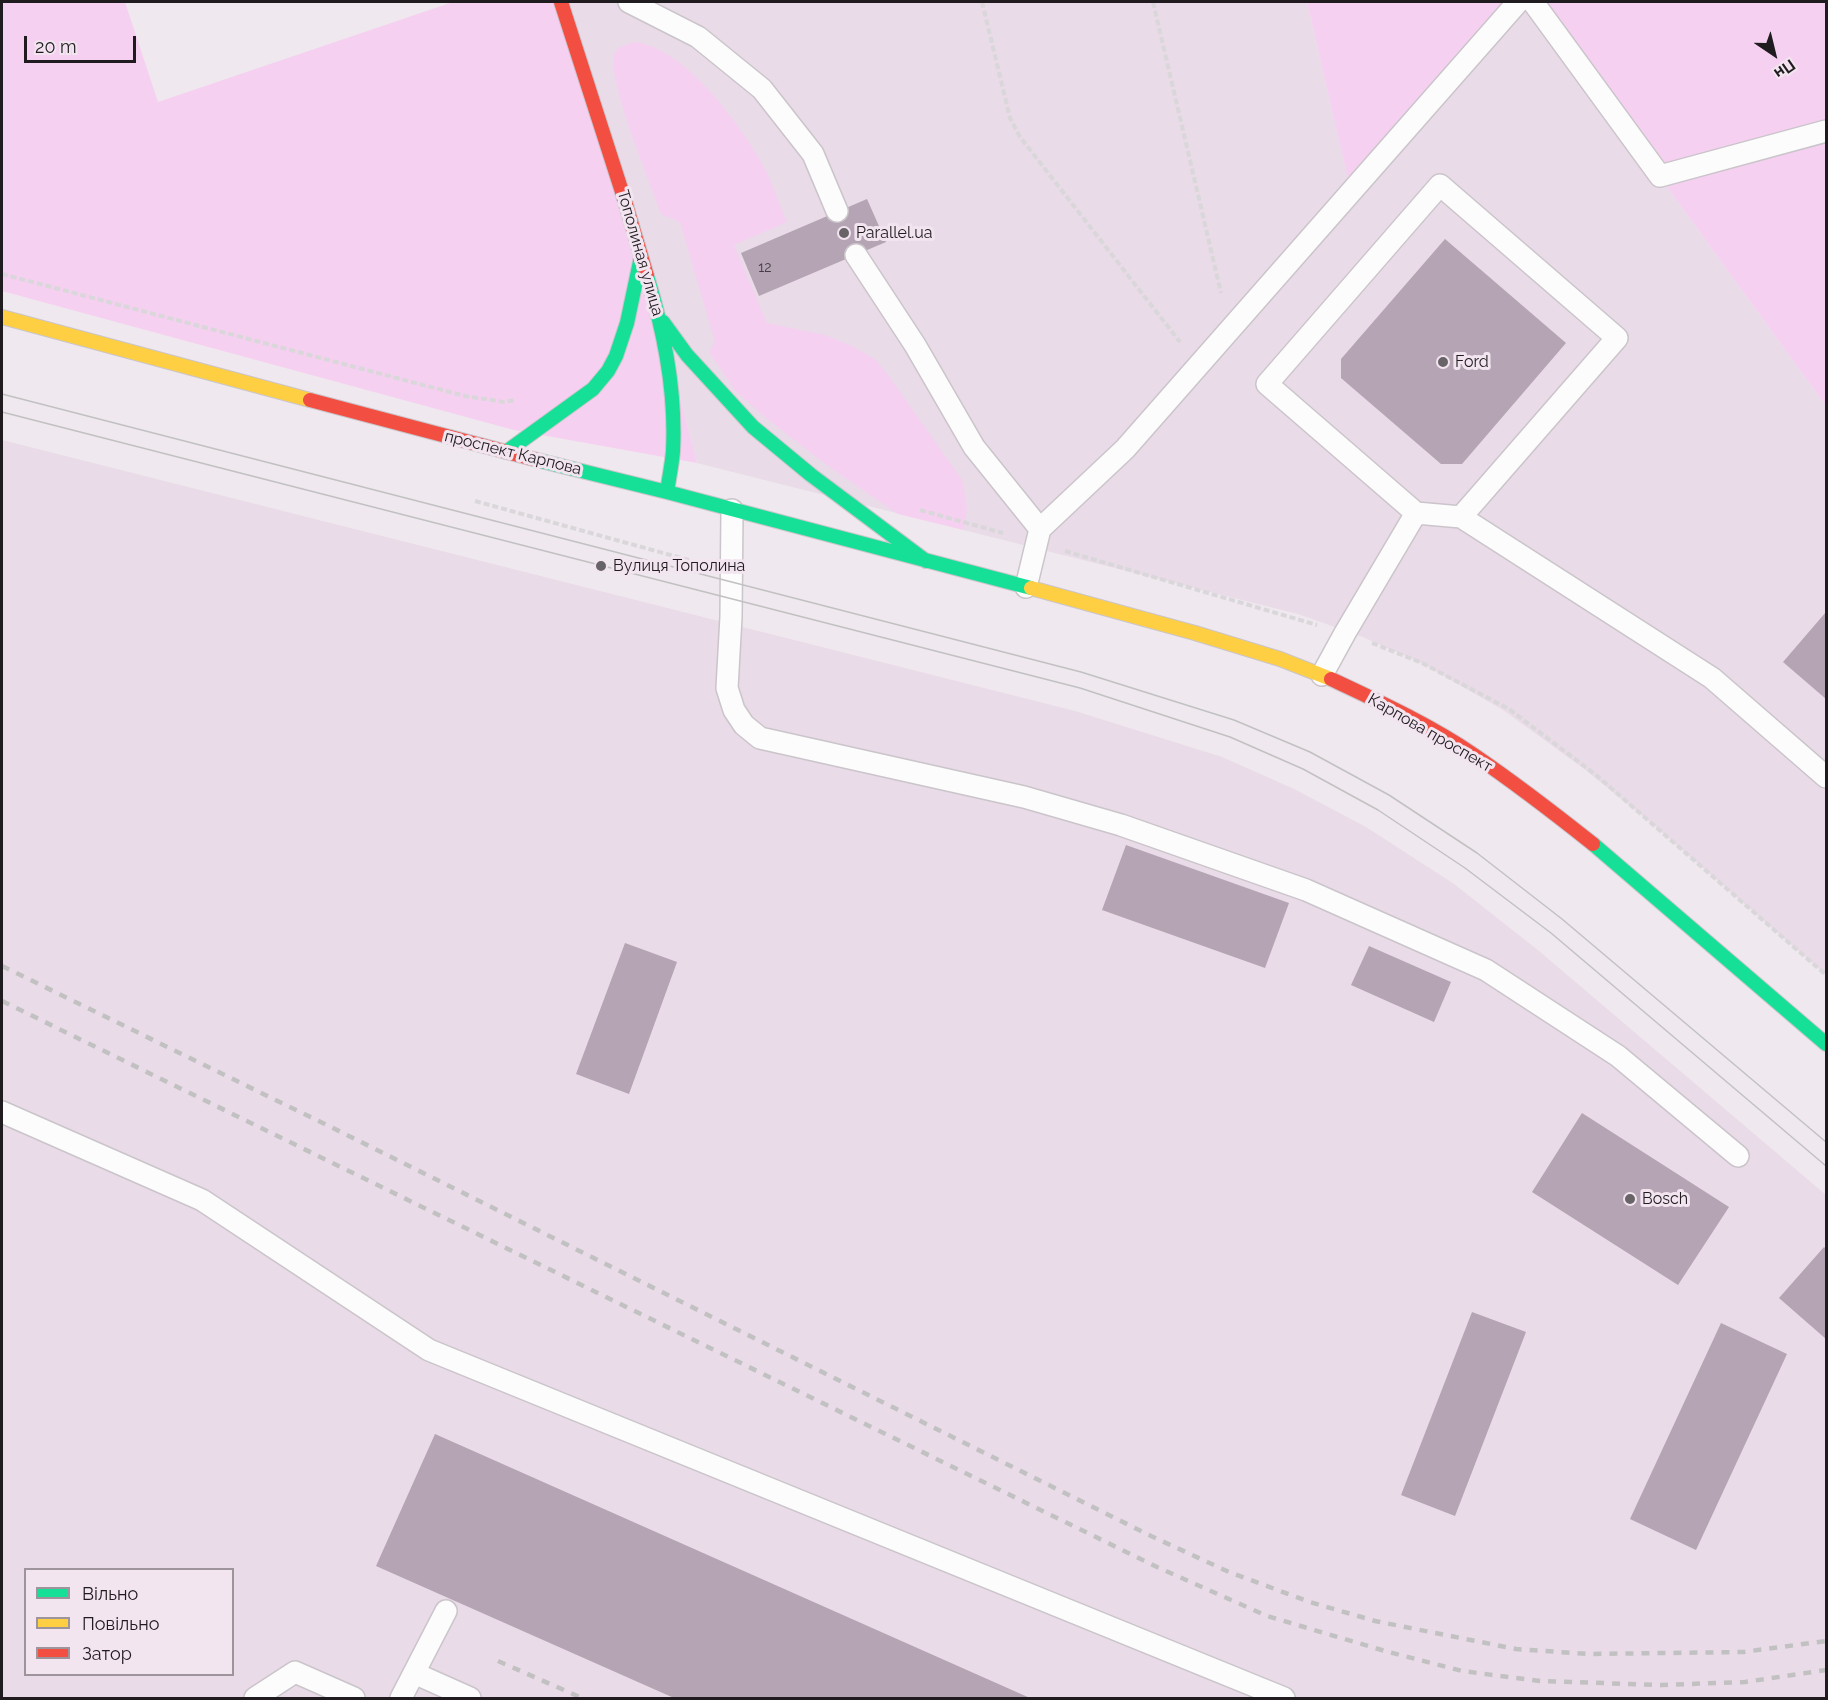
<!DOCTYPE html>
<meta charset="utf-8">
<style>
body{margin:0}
#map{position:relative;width:1828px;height:1700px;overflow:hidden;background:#efe8ee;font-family:Raleway,sans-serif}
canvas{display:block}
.frame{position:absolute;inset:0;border:3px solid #1f1b1f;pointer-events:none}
.legend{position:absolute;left:24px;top:1568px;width:210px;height:108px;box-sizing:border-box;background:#f2e5f0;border:2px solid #9e949c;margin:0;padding:8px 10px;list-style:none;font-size:18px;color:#1f1b1f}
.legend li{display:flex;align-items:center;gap:12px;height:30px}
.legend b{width:30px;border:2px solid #9e949c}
.north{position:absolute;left:1744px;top:24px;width:60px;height:60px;-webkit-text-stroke:4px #f2e5f0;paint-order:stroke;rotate:145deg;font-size:16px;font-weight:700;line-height:24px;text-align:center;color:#1f1b1f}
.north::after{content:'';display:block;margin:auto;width:21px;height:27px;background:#1f1b1f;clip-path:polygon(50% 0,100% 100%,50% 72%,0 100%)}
.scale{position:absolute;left:24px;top:36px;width:112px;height:27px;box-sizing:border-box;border:3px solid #1f1b1f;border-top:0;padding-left:8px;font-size:18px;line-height:21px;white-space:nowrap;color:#1f1b1f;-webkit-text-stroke:4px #f2e5f0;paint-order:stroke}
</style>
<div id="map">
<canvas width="1828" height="1700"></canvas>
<div class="frame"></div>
<ul class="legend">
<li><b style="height:8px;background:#16e098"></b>Вільно</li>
<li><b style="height:8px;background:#ffcf43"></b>Повільно</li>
<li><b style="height:8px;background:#f24e42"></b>Затор</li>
</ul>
<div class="north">Пн</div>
<div class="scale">20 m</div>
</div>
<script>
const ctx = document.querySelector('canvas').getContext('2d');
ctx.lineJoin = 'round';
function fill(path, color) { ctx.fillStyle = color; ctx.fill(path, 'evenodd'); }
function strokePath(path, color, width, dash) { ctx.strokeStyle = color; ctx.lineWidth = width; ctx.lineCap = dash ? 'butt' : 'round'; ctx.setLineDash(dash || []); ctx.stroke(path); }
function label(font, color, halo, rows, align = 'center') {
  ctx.font = font + ' Raleway,sans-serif'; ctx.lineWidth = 6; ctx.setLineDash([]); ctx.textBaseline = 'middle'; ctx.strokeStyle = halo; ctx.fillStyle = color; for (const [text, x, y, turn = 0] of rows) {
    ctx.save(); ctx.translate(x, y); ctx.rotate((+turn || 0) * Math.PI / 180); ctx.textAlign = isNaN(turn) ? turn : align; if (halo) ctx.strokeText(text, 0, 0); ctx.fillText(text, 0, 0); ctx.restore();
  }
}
const built = new Path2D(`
 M561,2H1307L1351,191L1533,2L1826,406V975L1650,822L1583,768L1503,710L1425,665L1363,637L1298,614L697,463L646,266Z
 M2,440L1075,711L1222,757L1294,789L1366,827L1454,884L1539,951L1826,1195V1698H2ZM26,1570H232V1674H26Z`);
const green = new Path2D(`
 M2,2H125L158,102L453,2H561L646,266L697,463L514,430L2,291Z
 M1307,2H1518L1351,192Z
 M1533,2H1826V406Z
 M635,42C686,49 740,124 764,167C773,184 779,204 787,222L734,245L767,323L825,335L854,347L876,360L891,379L962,480L967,506L964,530L898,514L831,468L766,418L735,390L709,352L715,342L680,222L661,214C652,187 604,73 615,53C619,46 628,44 635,42Z`);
const building = new Path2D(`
 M867,199L886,242L759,296L741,253Z
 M1445,239L1566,343L1462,464H1441L1341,378V359Z
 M1826,612V699L1783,662Z
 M1126,845L1289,903L1265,968L1102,910Z
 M625,943L677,962L629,1094L576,1074Z
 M1369,946L1451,982L1434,1022L1351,985Z
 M1582,1113L1729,1207L1678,1285L1532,1192Z
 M1824,1247L1826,1249V1339L1779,1298Z
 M1472,1312L1526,1332L1455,1516L1401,1495Z
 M1721,1323L1787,1354L1696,1550L1630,1519Z
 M435,1434L1030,1698H674L376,1566Z`);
const path = new Path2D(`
 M982,2L1010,118L1020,137L1180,342
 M1153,2L1221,293
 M2,274L465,396L504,402L515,400
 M475,501L703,564
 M920,510L1003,533
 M1065,551L1317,625
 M1372,643L1422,663L1509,709L1596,775L1826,975`);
const lane = new Path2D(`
 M629,2L698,37L762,89L813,154L837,211
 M1533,2L1660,176L1826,131
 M856,255L915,345L974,447L1040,529
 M732,510L731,617L727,688L734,710L744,725L760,738L1024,797L1121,825L1306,890L1486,970L1618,1056L1738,1156
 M1461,517L1617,338L1440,185L1267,384L1416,513L1461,517L1712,678L1826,777
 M1026,587L1040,529L1125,449L1518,2
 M1322,675L1345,633L1416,513
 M2,1112L202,1200L429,1350L1284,1698
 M414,1673L470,1698
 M255,1698L295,1672L354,1698
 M401,1698L446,1611`);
const fast = new Path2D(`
 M647,276C664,331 676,393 673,451C672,464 669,478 667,492
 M663,322L687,355L753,427L811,475L926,561
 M506,452L593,389L608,371L616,356L627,323L641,257
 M541,461L667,492L1031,588
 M1593,844L1826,1044`);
const slow = new Path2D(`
 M2,317L310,400
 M1031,588L1195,633L1280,659L1331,679`);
const jam = new Path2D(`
 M561,2L624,198L647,276
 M310,400L541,461
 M1331,679C1380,702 1430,725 1474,755C1515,783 1554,813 1593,844`);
const tram = new Path2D(`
 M2,394L1081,672L1234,720L1310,752L1389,795L1477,853L1562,919L1826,1142
 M2,412L1080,688L1230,737L1303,769L1378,810L1465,868L1551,933L1826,1166`);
const rail = new Path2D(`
 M2,966L341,1132L1151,1536L1229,1572L1310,1602L1375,1621L1516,1649L1588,1654L1743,1652L1826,1641
 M2,1001L1157,1567L1267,1616L1385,1651L1462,1671L1540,1681L1661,1685L1745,1682L1826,1670
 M498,1661L582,1698`);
const markers = [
 [844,233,6,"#686367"],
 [1443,362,6,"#686367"],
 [601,566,6,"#686367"],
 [1630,1199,6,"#686367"]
];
const numberNames = [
 ["12",765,268]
];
const poiNames = [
 ["Parallel.ua",856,233],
 ["Ford",1455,362],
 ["Вулиця Тополина",613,566],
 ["Bosch",1642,1199]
];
const streetNames = [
 ["Тополиная улица",640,253,74],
 ["проспект Карпова",513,453,14],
 ["Карпова проспект",1430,733,30]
];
fill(built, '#e9dbe7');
fill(green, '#f6d0f1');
fill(building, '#b5a4b4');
strokePath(lane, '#cac5ca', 24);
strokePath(fast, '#cac5ca', 16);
strokePath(slow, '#cac5ca', 16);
strokePath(jam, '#cac5ca', 16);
strokePath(path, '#d9d7d9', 4, [6, 3]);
strokePath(lane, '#fdfcfc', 21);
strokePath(fast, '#16e098', 14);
strokePath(slow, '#ffcf43', 14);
strokePath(jam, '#f24e42', 14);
strokePath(tram, '#c2c1c2', 1.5);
strokePath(rail, '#c2c1c2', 4.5, [8, 8]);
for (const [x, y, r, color] of markers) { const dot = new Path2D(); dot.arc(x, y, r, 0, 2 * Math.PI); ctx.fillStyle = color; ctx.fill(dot); strokePath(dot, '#f2e5f0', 2); }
label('14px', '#443d44', null, numberNames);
label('16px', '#1f1b1f', '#f2e5f0', poiNames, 'left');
label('16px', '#1f1b1f', '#f2e5f0', streetNames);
</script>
